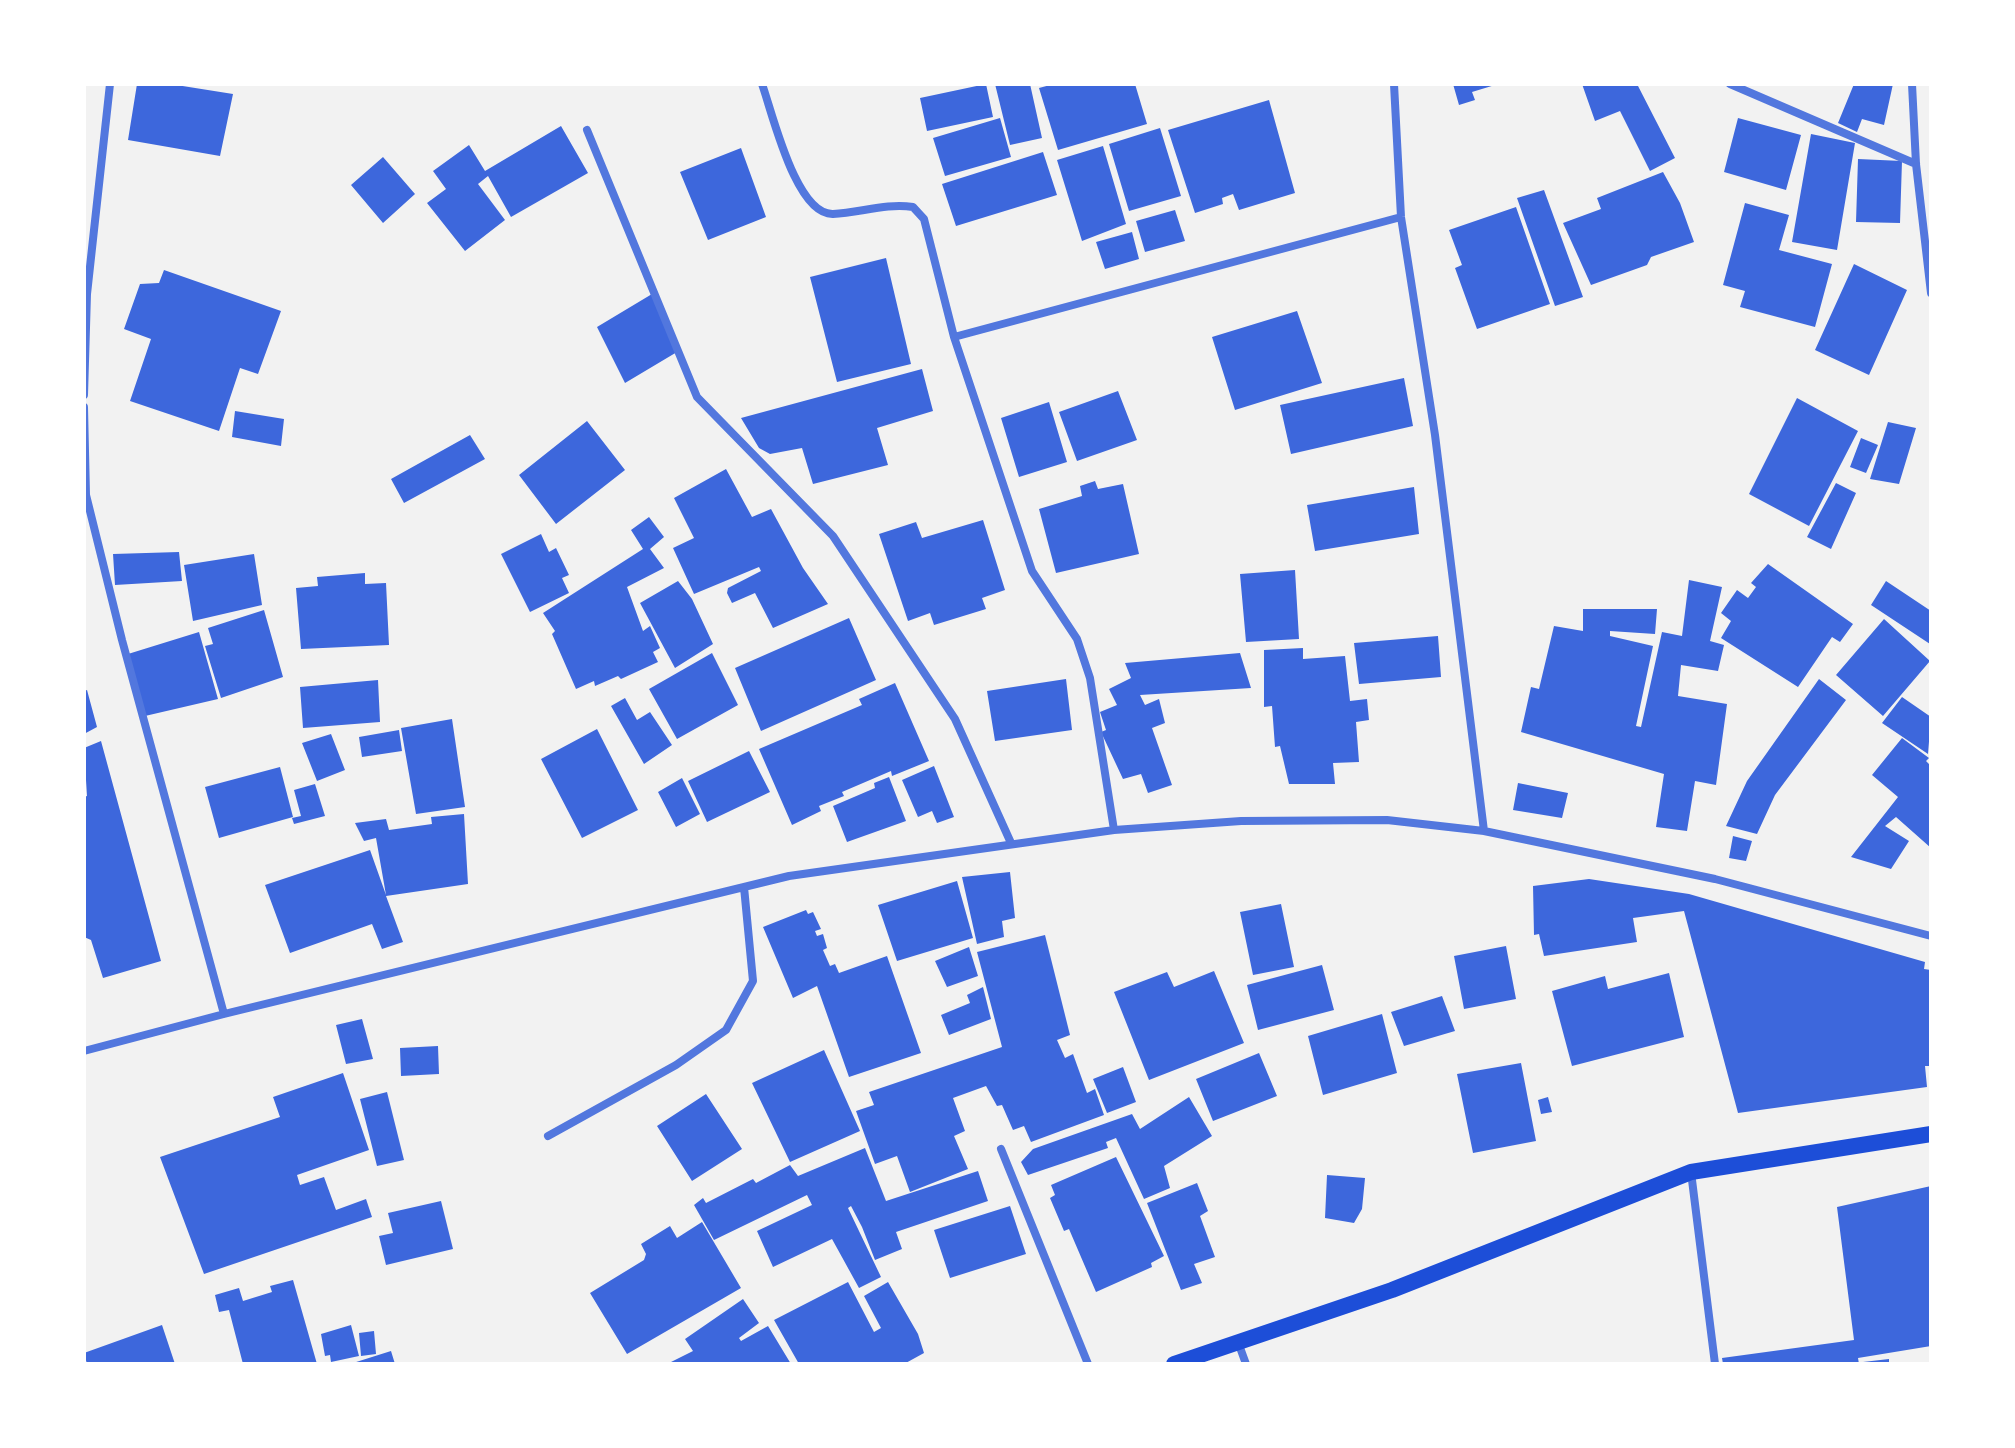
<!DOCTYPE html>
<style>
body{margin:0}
#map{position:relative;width:2015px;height:1448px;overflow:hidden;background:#f2f2f2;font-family:"IBM Plex Sans",sans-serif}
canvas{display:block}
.frame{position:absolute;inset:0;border:86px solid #fff;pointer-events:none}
</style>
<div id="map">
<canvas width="2015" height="1448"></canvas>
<div class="frame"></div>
</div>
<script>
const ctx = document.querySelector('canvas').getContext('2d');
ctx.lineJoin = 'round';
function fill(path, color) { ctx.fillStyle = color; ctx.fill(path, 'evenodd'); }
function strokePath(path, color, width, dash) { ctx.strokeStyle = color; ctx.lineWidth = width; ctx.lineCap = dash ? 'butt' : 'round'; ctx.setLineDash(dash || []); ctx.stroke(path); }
const building = new Path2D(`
 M137,84H170L233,94L220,156L128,140Z
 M986,84L993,117L927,131L920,98Z
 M995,84H1030L1042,138L1010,145Z
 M1054,84H1135L1147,124L1058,150L1039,88Z
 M1453,84H1495V85L1472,92L1475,100L1459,105Z
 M1582,84H1637L1675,158L1650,171L1620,111L1595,121Z
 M1854,84H1893L1884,125L1862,119L1857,132L1838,123Z
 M1269,100L1295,193L1239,210L1233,194L1222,198L1223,204L1195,213L1168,130Z
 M1000,118L1011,157L945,176L933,138Z
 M1738,118L1801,135L1786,190L1724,172Z
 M561,126L588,173L511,217L488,176L478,184L505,220L465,251L427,203L446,189L433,171L469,145L485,171Z
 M1160,128L1181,196L1129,211L1109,144Z
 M1811,134L1855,143L1837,250L1792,242Z
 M1103,146L1126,224L1082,241L1057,160Z
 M741,148L766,217L708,240L680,172Z
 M1043,152L1057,195L956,226L942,184Z
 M383,157L415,194L383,223L351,185Z
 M1858,159L1902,161L1900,223L1856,222Z
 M1663,172L1680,203L1694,242L1651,257L1647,265L1591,285L1563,223L1601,209L1597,198Z
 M1544,190L1583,297L1555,306L1517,198Z
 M1745,203L1789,215L1779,250L1832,264L1815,327L1740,307L1745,291L1723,285Z
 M1516,207L1550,304L1477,329L1455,268L1462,265L1449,230Z
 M1175,210L1185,241L1145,252L1136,221Z
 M1132,232L1139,259L1105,269L1096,242Z
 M886,258L911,364L837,382L810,277Z
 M1854,264L1907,290L1869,375L1815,350Z
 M164,270L281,311L258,374L240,368L219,431L130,401L151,339L124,329L140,284L159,283Z
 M652,294L677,352L625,383L597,327Z
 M1297,311L1322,383L1235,410L1212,337Z
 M922,369L933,411L877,428L888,465L813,484L802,448L770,454L759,448L741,418Z
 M1404,378L1413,426L1291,454L1280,405Z
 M1118,391L1137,440L1077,461L1059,412Z
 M1797,398L1858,431L1809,526L1749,494Z
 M1049,402L1067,462L1019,477L1001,418Z
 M235,411L284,419L281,446L232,437Z
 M587,421L625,470L556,524L519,475Z
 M1888,422L1916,428L1899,484L1870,479Z
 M470,435L485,459L404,503L391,479Z
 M1861,438L1878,445L1866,473L1850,467Z
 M726,469L752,517L771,509L803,568L828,604L773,628L755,593L732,603L727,593L728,588L761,571L759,567L694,594L673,548L694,538L674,498Z
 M1095,481L1098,489L1123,484L1139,554L1056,573L1039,509L1082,496L1080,486Z
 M1836,483L1856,493L1831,549L1807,537Z
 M1414,487L1419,534L1315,551L1307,505Z
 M649,517L664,537L650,549L664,568L627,587L643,631L650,626L660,648L653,652L658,662L621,679L618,676L595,686L594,681L576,689L552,634L555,631L543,613L643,549L631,530Z
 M983,520L1005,590L982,598L986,609L934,625L930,613L908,621L879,534L916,522L922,538Z
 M541,534L549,552L556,548L569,575L562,578L569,593L530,612L501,554Z
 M179,552L182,581L115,585L113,554Z
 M254,554L262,605L193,621L184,565Z
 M1768,564L1853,624L1840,642L1832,637L1798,687L1721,638L1731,621L1721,613L1737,590L1748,598L1756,587L1751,583Z
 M1295,570L1299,639L1246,642L1240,574Z
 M365,573V584L386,583L389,645L301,649L296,588L318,586L317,577Z
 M1689,580L1722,587L1710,641L1724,645L1718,671L1681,665L1678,696L1727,704L1716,785L1695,781L1687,831L1656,827L1664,774L1521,732L1531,687L1539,689L1554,626L1583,631V609H1657L1655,634L1610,631V636L1653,646L1636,726L1641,727L1662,632L1682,636Z
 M678,581L692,599L713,644L675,668L640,603Z
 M1886,581L1931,611L1930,644L1871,605Z
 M264,610L283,677L221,698L205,646L213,644L208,628Z
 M849,618L876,680L761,731L735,668Z
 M1884,619L1930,661L1883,716L1836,675Z
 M199,632L218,699L145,716L128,654Z
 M1438,636L1441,677L1359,684L1354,643Z
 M1303,648V659L1345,656L1350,701L1367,699L1369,720L1356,722L1359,762L1333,763L1335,784H1289L1280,746L1275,747L1272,706L1264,707V650Z
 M712,653L738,705L677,739L649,689Z
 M1240,653L1251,688L1140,695L1145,705L1159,699L1165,723L1152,728L1172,785L1148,793L1141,774L1123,779L1101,732L1106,730L1100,712L1117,705L1109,689L1131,678L1125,663Z
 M1066,679L1072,730L995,741L987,691Z
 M1819,679L1846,700L1775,795L1757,834L1726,826L1747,781Z
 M378,680L380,722L303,728L300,687Z
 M895,683L929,761L892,776L891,771L842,792L844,796L819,806L821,811L792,825L759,749L862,705L859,699Z
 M87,690L97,727L84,734V691Z
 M1902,697L1931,717L1928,754L1882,723Z
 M625,698L637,720L650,712L672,745L644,764L611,706Z
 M452,719L465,807L416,814L401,728Z
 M597,729L638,810L582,838L541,759Z
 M399,730L402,751L362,757L359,737Z
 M331,734L345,770L317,781L302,743Z
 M1902,738L1929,758L1926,761L1931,766V848L1896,817L1885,826L1909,841L1891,869L1851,857L1898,797L1872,775Z
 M101,741L161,961L103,978L91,940L84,937V797L87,796L84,748Z
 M749,751L770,792L707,822L688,781Z
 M934,766L954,817L937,823L932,811L918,817L902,780Z
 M280,767L293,817L219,838L205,787Z
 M889,777L906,821L847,842L833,806L875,788L874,783Z
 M682,778L700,814L676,827L658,792Z
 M1518,783L1568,793L1562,818L1513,810Z
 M315,784L325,816L294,824L292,818L301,816L294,790Z
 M464,814L468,884L386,896L403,942L382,949L372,924L290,953L265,885L370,850L386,895L376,838L364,841L355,823L386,819L389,830L432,824L431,817Z
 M1733,836L1752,841L1746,861L1729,858Z
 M1010,872L1015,918L1002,921L1004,937L977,944L962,877Z
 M1589,879L1689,894L1925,962L1924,969L1931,970V1066H1925L1927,1087L1738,1113L1684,911L1633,918L1637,942L1544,956L1539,934L1534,935L1533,886Z
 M957,881L973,938L897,961L878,905Z
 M1281,904L1294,967L1253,975L1240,912Z
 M806,910L808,914L813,912L821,929L815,931L817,936L823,934L827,948L823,950L830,966L835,964L839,973L887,956L921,1053L849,1077L817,986L793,998L763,927Z
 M1045,935L1070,1035L1057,1040L1065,1058L1073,1054L1087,1093L1095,1089L1104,1115L1031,1142L1024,1126L1013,1130L1002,1105L997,1106L986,1086L953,1098L965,1131L954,1136L968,1169L910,1192L897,1156L875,1164L856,1111L874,1105L869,1092L1002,1047L977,952Z
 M1506,946L1516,999L1464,1009L1454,956Z
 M969,947L978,976L947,987L935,961Z
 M1322,965L1334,1010L1258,1030L1247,985Z
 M1214,971L1244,1043L1149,1080L1114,992L1167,972L1174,987Z
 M1669,973L1684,1037L1572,1066L1552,991L1605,976L1608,989Z
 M983,987L991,1019L949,1035L941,1015L970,1003L967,995Z
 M1442,996L1455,1031L1404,1046L1391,1012Z
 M1382,1014L1397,1073L1323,1095L1308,1036Z
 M362,1019L373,1059L346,1064L336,1025Z
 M438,1046L439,1074L401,1076L400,1048Z
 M824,1050L860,1131L790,1162L752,1083Z
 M1259,1053L1277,1096L1213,1121L1196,1079Z
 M1521,1063L1536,1141L1473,1153L1457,1074Z
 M1123,1067L1136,1102L1107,1113L1093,1079Z
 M343,1073L369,1150L297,1175L300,1185L324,1177L336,1210L366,1199L372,1217L204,1274L160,1157L280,1117L273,1097Z
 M387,1092L404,1160L377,1166L360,1099Z
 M706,1094L742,1149L692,1181L657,1126Z
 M1189,1097L1212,1136L1164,1166L1170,1188L1144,1199L1116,1138L1106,1142L1108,1148L1028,1175L1021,1162L1033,1149L1132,1114L1140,1129Z
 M1548,1097L1552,1112L1541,1114L1538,1100Z
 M865,1148L886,1201L978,1171L988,1201L896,1232L902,1249L875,1260L862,1227L851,1206L848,1208L881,1277L859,1288L832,1239L773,1267L757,1231L812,1205L807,1195L714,1240L694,1205L703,1198L706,1203L753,1179L756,1183L790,1165L798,1176Z
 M1116,1157L1164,1256L1151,1263L1152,1267L1096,1292L1069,1229L1064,1231L1050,1198L1055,1195L1051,1185Z
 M1327,1175L1365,1178L1362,1209L1354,1223L1325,1218Z
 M1197,1183L1208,1211L1200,1216L1215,1257L1194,1264L1202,1283L1181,1290L1147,1203Z
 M1931,1186V1346L1858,1358L1859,1364H1723L1722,1358L1854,1340L1837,1207Z
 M441,1201L453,1249L386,1265L379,1236L393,1233L388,1213Z
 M1010,1206L1026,1254L950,1278L934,1230Z
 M702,1222L741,1288L627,1354L590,1293L644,1260L646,1254L641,1244L670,1226L677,1238Z
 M293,1280L317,1364H243L229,1310L219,1312L215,1295L239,1288L243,1301L272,1292L270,1286Z
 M848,1282L874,1332L881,1328L864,1296L888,1282L918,1334L924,1353L904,1364H799L774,1320Z
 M743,1299L759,1323L739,1338L741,1341L768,1326L791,1364H667L693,1351L685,1339Z
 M162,1325L175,1364H87L84,1353Z
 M351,1325L359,1356L331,1362L330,1355L325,1356L321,1334Z
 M374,1331L376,1354L361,1356L359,1333Z
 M391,1351L395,1364H353V1363Z
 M1889,1359V1364H1863V1362Z`);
const minor = new Path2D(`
 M762,84C773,115 796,215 833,214C860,213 885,203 913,207L924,219L954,337
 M1394,84L1401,217L1435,435L1484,831
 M1730,84L1916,164
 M1912,84L1916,164L1931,293
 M587,130L697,397L833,536L955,719L1011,843
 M84,395L87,294L110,84
 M84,407L86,495L122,640L224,1014
 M1114,830L1090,678L1077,639L1032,571L954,337L1401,217
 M84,1051L224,1014L789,876L1114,830L1241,821L1387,820L1484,831L1715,879L1931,936
 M548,1136L676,1065L726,1030L753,981L744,887
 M1001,1149L1088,1364
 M1691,1172L1715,1364
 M1238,1342L1246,1364`);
const secondary = new Path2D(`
 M1174,1364L1392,1290L1691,1172L1931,1134`);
fill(building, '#3d67dc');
strokePath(minor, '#5277de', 8);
strokePath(secondary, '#1d4ed8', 16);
</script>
